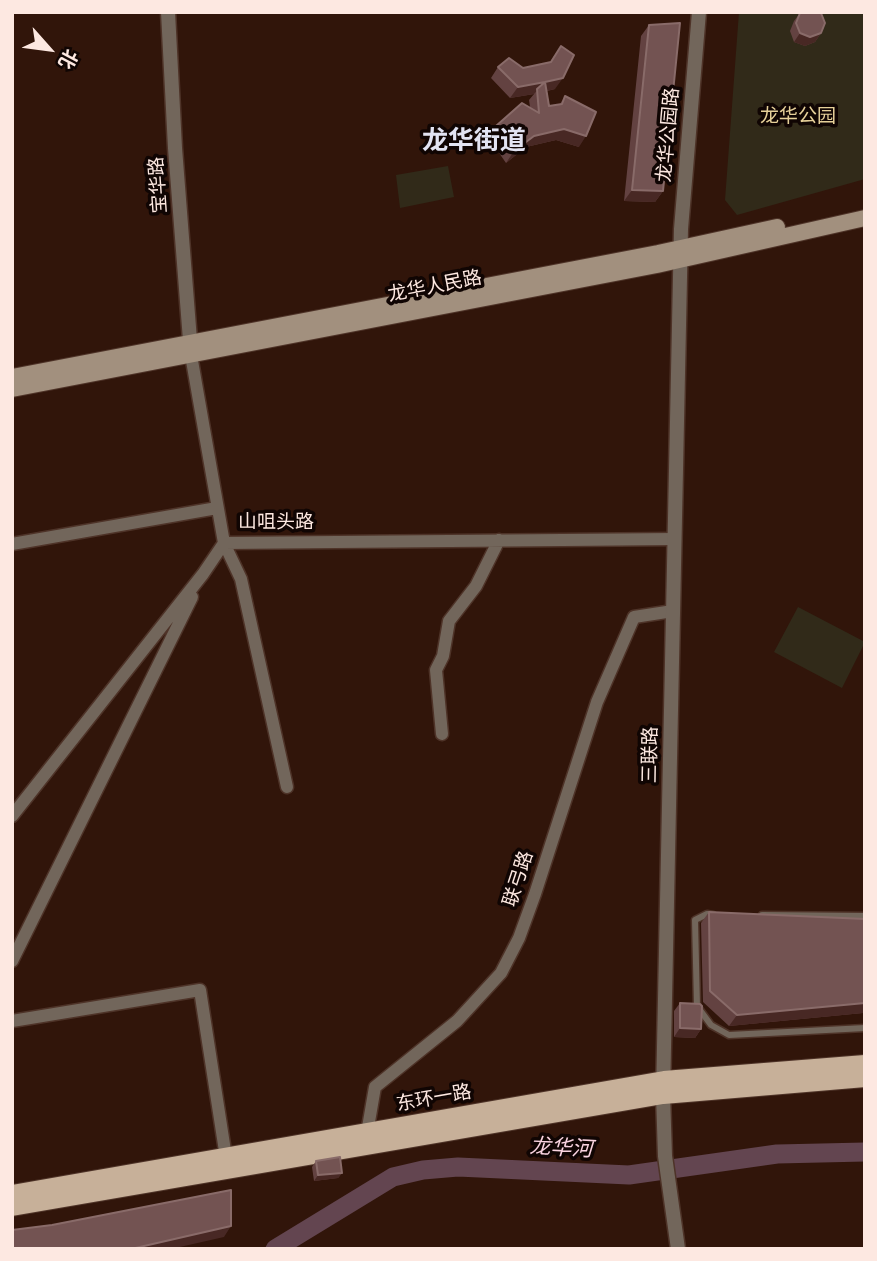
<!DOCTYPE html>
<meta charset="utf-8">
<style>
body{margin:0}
#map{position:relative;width:877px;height:1261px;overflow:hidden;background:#31150a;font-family:"Varela Round","Noto Sans SC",sans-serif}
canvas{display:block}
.frame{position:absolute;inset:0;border:14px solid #fde8e1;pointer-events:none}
.north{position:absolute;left:14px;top:14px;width:70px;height:70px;-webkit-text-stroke:5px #100503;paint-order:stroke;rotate:118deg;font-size:19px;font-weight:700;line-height:28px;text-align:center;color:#fde8e1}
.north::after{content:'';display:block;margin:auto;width:24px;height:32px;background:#fde8e1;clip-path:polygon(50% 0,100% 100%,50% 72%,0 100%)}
</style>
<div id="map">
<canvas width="877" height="1261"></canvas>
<div class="frame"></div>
<div class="north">北</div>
</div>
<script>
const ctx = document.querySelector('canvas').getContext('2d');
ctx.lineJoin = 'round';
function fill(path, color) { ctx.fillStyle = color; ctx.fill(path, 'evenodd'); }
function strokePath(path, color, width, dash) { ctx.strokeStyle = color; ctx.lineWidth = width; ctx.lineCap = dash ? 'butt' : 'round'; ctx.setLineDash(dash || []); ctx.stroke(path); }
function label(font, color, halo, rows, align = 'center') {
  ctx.font = font + ' "Varela Round","Noto Sans SC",sans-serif'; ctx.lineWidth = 7; ctx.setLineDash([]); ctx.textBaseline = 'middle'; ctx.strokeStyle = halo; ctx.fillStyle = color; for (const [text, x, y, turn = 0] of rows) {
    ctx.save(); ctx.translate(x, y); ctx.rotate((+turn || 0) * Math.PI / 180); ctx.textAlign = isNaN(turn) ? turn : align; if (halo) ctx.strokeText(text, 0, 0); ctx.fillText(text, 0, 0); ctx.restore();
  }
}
const green = new Path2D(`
 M739,12H865V179L737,215L725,200Z
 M448,166L454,197L400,208L396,175Z
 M798,607L865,642L842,688L774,652Z`);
const river = new Path2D(`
 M275,1249L393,1177L423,1170L458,1167L629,1175L777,1154L865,1152`);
const service = new Path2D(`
 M713,915L707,914L695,920L697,1006L711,1025L729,1035L865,1028
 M762,915L865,916`);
const minor = new Path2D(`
 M191,355L224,543L241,579L287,787
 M12,544L217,508
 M442,734L436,670L443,656L449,621L476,586L499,540
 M12,816L203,574L224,543L675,539
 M12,961L192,597
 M12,1021L200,990L227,1164
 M366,1139L375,1087L457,1021L501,973L519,938L535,894L597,702L634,617L673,611`);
const tertiary = new Path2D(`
 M168,12L175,148L191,353
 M678,1249L665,1156L663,1095L681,229L699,12`);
const secondary = new Path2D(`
 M12,377L658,253L777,227
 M12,389L657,265L865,218`);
const primary = new Path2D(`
 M12,1194L664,1080L865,1064
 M12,1207L663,1095L865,1078`);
const wall = new Path2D(`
 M800,13L821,33L815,42L805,46L794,42L790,31L794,21Z
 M649,25L663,191L655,202L624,201L641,36Z
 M561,46L555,89L547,91L549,106L560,104L565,96L579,147L556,140L526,147L506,163L488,137L496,126L530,107L529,100L534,94L510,98L491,78L498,67L523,68L550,62Z
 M709,912L863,1013L729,1026L703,1002L701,923Z
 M680,1003L701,1029L695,1038L674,1037V1011Z
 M316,1161L342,1173L338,1178L314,1181L312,1167Z`);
const shadedWall = new Path2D(`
 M800,33H821L815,42L805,46L794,42Z
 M563,78L555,89L538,93L545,82Z
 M545,82L534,94L510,98L518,87Z
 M564,129L586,136L579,147L556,140L526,147L506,163L514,151L534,136Z
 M632,190L663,191L655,202L624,201Z
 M865,1003V1011L863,1013L729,1026L737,1015Z
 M680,1028L701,1029L695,1038L674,1037Z
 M342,1173L338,1178L314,1181L318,1175Z
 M231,1226L224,1237L171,1249H131Z`);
const building = new Path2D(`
 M802,12L821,13L825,23L821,33L810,37L800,33L796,23L800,13Z
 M680,23L663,191L632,190L649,25Z
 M561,46L574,55L563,78L545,82L549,106L562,104L565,96L596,112L586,136L564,129L534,136L514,151L496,126L522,103L539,113L537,89L545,82L518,87L498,67L509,58L523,68L551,62Z
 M709,912L865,919V1003L737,1015L710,991Z
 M680,1003L700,1004L702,1006L701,1029L680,1028Z
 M340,1157L342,1173L318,1175L316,1161Z
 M231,1190V1226L131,1249H12V1230L52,1225Z`);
const parkNames = [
 ["龙华公园",798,117]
];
const streetNames = [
 ["龙华公园路",669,135,-85],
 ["宝华路",159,185,-94],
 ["龙华人民路",435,287,-11],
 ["山咀头路",276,523],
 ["三联路",651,755,-89],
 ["联弓路",519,879,-72],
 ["东环一路",434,1099,-10]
];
const waterNames = [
 ["龙华河",561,1149,3]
];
const districtNames = [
 ["龙华街道",474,142]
];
fill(green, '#312a19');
strokePath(river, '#634550', 19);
strokePath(service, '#4e3328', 9);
strokePath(minor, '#4e3328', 15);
strokePath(tertiary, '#4e3328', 17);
strokePath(secondary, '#4e3328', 18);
strokePath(primary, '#4e3328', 20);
strokePath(service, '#72665b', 6);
strokePath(minor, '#72665b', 12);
strokePath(tertiary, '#72665b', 14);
strokePath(secondary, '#a2907e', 16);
strokePath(primary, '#c7b099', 18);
fill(wall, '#634241');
fill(shadedWall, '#482824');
fill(building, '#735352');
strokePath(building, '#896b69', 2);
label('19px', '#e6d099', '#100503', parkNames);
label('19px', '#fde8e1', '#100503', streetNames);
label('italic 21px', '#fad4e1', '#100503', waterNames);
label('bold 26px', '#e2e3f2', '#100503', districtNames);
</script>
